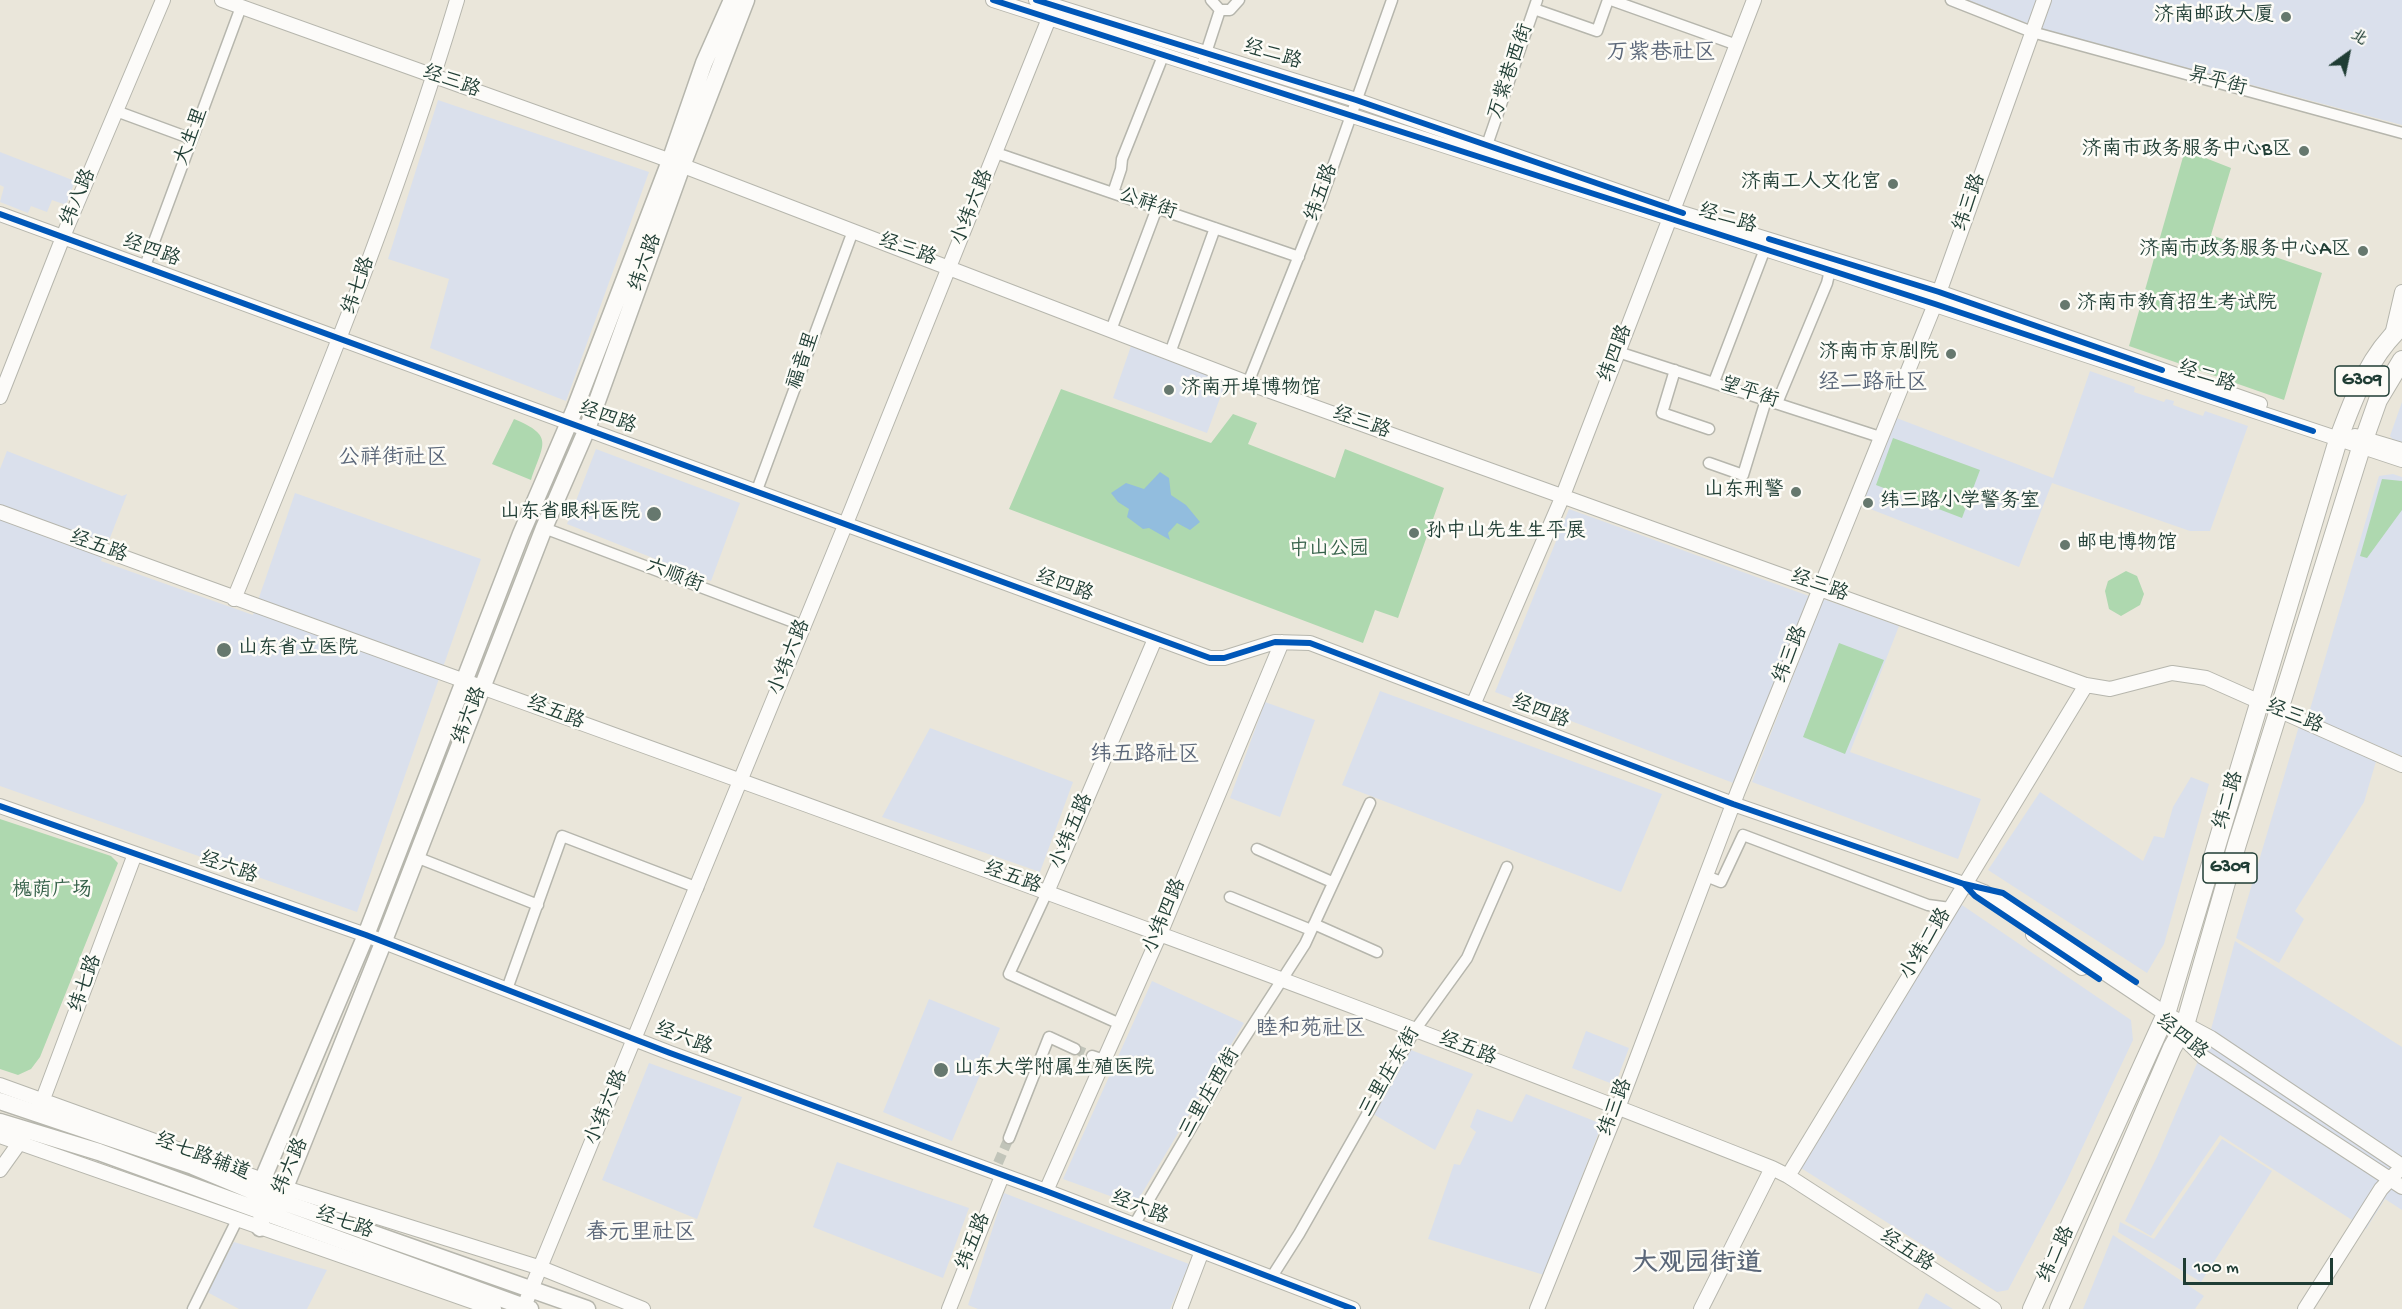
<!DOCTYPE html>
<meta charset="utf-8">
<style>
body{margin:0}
#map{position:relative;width:2402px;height:1309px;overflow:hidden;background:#eae6da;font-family:"Gochi Hand","LXGW WenKai TC",sans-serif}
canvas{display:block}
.north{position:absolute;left:2318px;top:24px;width:60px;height:60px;-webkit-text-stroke:4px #fdfcf7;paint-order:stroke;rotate:33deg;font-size:16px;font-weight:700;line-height:24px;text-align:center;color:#1f3d34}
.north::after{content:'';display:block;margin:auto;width:21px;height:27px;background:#1f3d34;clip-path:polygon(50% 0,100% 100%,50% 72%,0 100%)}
.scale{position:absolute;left:2183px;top:1258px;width:150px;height:27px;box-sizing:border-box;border:3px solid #1f3d34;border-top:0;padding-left:8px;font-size:18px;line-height:21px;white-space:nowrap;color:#1f3d34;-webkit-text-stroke:4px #fdfcf7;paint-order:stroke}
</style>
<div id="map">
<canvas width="2402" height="1309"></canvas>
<div class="north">北</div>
<div class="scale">100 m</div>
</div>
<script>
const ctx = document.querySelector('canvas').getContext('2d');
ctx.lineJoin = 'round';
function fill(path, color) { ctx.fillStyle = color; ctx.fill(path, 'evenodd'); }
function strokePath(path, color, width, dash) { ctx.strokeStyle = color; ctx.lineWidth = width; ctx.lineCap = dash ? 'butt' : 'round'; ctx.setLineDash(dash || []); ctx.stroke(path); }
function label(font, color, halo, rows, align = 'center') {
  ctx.font = font + ' "Gochi Hand","LXGW WenKai TC",sans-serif'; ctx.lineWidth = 5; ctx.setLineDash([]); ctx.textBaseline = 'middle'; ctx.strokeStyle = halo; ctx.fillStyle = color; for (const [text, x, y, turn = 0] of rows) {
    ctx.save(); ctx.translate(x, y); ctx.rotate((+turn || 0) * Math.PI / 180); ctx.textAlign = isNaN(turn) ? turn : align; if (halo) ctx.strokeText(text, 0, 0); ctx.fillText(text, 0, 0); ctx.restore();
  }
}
const built = new Path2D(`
 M1968,0H2402V125L2042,29Z
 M438,100L649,172L566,401L430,348L449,279L388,259Z
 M0,152L75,181L66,205L52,200L47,212L31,206L28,213L0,202L4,187L0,185Z
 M1131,346L1226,382L1207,433L1113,398Z
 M2090,371L2135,387L2134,392L2164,402L2166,399L2174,401L2173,405L2203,416L2205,411L2248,426L2210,531H2190L2052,483L2019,567L1860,505L1894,417L2053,478Z
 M2402,402V444L2396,443L2390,436Z
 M596,449L740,503L711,581L567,524Z
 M7,451L122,496L127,494L101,561L253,615L295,493L481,559L357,912L0,786V469Z
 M2393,474L2402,477V756L2308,716L2379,476Z
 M1569,509L1809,596L1736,784L1495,692Z
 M1823,599L1899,626L1850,752L1981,799L1958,859L1752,782Z
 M1380,691L1662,794L1621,892L1342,785Z
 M1265,702L1315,720L1280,817L1230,798Z
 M2299,726L2377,758L2364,802L2295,911L2304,919L2279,963L2236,938Z
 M930,728L1073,782L1040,872L882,817Z
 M2191,777L2209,784L2164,944L2147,973L1988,870L2040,792L2143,861L2154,836L2164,838L2173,807Z
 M1959,903L2131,1020L2133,1040L2067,1180L2008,1290L1997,1292L1801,1168L1861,1072Z
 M2235,941L2402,1047V1210L2385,1199L2366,1229L2220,1135L2151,1236L2125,1221L2157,1157L2210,1033Z
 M1152,981L1244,1023L1135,1205L1063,1179Z
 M929,999L1000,1028L952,1141L883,1112Z
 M1586,1031L1629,1048L1615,1085L1572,1068Z
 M1411,1050L1473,1074L1435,1150L1373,1114Z
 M649,1063L742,1097L697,1219L602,1180Z
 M1526,1094L1602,1124L1544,1275L1428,1239L1454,1164L1460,1165L1476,1132L1470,1127L1477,1109L1512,1122Z
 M2222,1139L2272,1171L2201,1282L2118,1232L2120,1222L2154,1239Z
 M837,1162L969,1208L943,1278L813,1227Z
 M1004,1193L1189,1264L1170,1309H978L968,1305Z
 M2113,1235L2204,1296L2195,1309H2083Z
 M234,1242L327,1270L307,1309H239L207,1292Z
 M1926,1293L1953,1309H1918Z`);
const green = new Path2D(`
 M2185,150L2231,168L2211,235L2322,273L2284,400L2129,346Z
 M1061,389L1211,443L1233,414L1257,423L1248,444L1335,478L1345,449L1444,488L1398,618L1375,610L1363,643L1009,509Z
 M514,419C555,436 543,444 531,480L492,464Z
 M1893,438L1980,470L1962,518L1876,485Z
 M2382,479L2402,481V510L2367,558L2360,556Z
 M2126,571L2137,576L2144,594L2140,605L2121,616L2109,609L2105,591L2108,581Z
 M1839,643L1884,660L1845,754L1803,737Z
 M0,819L111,856L118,863L40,1057L31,1069L18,1075L0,1069Z`);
const water = new Path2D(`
 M1160,472L1169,478L1171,495L1186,505L1200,522L1190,530L1177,523L1168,533L1170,540L1149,528L1143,529L1127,517L1129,509L1118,502L1111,493L1126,483L1144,489Z`);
const streetTunnel = new Path2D(`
 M1075,1049L1092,1056
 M998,1163L1009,1138`);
const street = new Path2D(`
 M1211,0L1220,10H1230L1239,0
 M1611,0L1737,45
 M1951,0L2032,32L2402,133
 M1534,9L1597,31L1608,0
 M1204,59L1220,10
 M116,111L192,139
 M1487,145L1537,0
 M996,153L1299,257
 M1113,193L1121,169L1122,159L1163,56
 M145,266L241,7
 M1111,330L1157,208
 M1618,352L1880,437
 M1170,353L1215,228
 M1675,370L1662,413L1709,429
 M1714,382L1765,249
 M1248,383L1320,203L1392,0
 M1777,403L1827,283L1830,270
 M1709,463L1743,475L1766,400
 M757,490L853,231
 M544,528L804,626
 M1257,849L1332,882
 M416,857L538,905
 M1706,876L1721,882L1743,835L1928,905L1950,908
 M1047,892L1009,974L1120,1024
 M1230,897L1311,930
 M1314,924L1377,952
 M507,989L562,836L698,888
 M1092,1056L1104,1060
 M1009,1138L1049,1037L1075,1049
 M1134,1225L1238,1048L1305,944L1370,803
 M1271,1278L1299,1234L1415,1030L1467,958L1507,867
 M193,1309L237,1220`);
const secondary = new Path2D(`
 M222,0L660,157L1248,383L2086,685L2110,689L2172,673L2206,678L2402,765
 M993,0L1830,270L2402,460
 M1036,0L1356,100L1672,210L1939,292L2260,404
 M0,214L1210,658H1224L1275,642L1310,643L1733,804L1964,884L1984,892L2166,1014L2211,1038L2402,1166
 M2392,335L2402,292
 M0,397L67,227L163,0
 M2355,436L2402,450
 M0,512C591,729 1187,936 1772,1168L1788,1176L1994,1309
 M234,599C315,402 396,205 457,0
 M1473,705L1562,498L1754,0
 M0,806L366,935L670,1053L1046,1191L1353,1309
 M1047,892L1155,639
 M2033,935L2082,968
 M2173,1028L2203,1057L2402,1187
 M0,1085L285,1188L541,1268L643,1309
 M40,1107L135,854
 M0,1136L494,1309
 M0,1170L25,1135
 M1788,1176L2086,685
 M1046,1191L1160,934L1282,642
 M523,1309L851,511L1052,11
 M949,1309L1002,1176
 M1180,1309L1202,1251
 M1537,1309L1618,1108L1738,791L1935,304L2044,0
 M1701,1309L1772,1168
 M2305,1309L2381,1189L2396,1173`);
const primary = new Path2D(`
 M0,1101L193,1166L260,1194L587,1309
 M0,1122L99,1152L530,1309
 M263,1214L280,1200L383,943L544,528L587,429L682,166L746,0
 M260,1228C264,1212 259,1197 262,1181L366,935L521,534L574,411L670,161L704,63L732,0`);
const highway = new Path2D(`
 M2032,1309L2166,1014L2338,440C2354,398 2368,357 2402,326
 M2059,1309L2172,1048L2185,1025L2237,844L2361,448L2378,400L2402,360`);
const cycleway = new Path2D(`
 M993,0L1935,304L2313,431
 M1036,0L1356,100L1683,213
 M0,214L1210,658H1224L1275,642L1310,643L1733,804L1964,884L1975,896L2099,979
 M1769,239L1939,292L2162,370
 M0,806L366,935L670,1053L1046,1191L1353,1309
 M1964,884L2003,893L2136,982`);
const markers = [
 [2286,17,6,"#66786e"],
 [2304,151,6,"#66786e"],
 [1893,184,6,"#66786e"],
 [2363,251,6,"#66786e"],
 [2065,305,6,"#66786e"],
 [1951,354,6,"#66786e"],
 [1169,390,6,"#66786e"],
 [1796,492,6,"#66786e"],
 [1868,503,6,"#66786e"],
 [654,514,8,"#66786e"],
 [1414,533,6,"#66786e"],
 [2065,545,6,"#66786e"],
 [224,650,8,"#66786e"],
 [941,1070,8,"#66786e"]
];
const shields = [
 [2362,381,54],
 [2230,868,54]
];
const shieldNames = [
 ["G309",2362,381],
 ["G309",2230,868]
];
const poiNames = [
 ["济南邮政大厦",2274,17],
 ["济南市政务服务中心B区",2292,151],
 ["济南工人文化宫",1881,184],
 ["济南市政务服务中心A区",2351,251],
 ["济南市教育招生考试院",2077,305,"left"],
 ["济南市京剧院",1939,354],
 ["济南开埠博物馆",1181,390,"left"],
 ["山东刑警",1784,492],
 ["纬三路小学警务室",1880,503,"left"],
 ["山东省眼科医院",640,514],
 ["孙中山先生生平展",1426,533,"left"],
 ["邮电博物馆",2077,545,"left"],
 ["山东省立医院",238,650,"left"],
 ["山东大学附属生殖医院",954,1070,"left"]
];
const streetNames = [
 ["经二路",1272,56,17],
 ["万紫巷西街",1512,72,-71],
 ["经三路",451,83,20],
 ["昇平街",2217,83,15],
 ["大生里",193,137,-69],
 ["纬五路",1323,193,-70],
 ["纬八路",80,198,-67],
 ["纬三路",1971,203,-70],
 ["公祥街",1147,205,19],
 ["小纬六路",974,208,-68],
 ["经二路",1727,220,17],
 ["经三路",907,251,20],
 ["经四路",151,252,20],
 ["纬六路",647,263,-70],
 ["纬七路",360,286,-70],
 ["纬四路",1617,354,-69],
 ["福音里",805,361,-70],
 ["经二路",2206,378,19],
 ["望平街",1749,394,18],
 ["经四路",607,419,20],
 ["经三路",1361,424,20],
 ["经五路",98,548,20],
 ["六顺街",674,577,21],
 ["经四路",1064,587,20],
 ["经三路",1819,587,20],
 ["纬三路",1792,655,-68],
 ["小纬六路",791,658,-68],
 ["经四路",1540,713,21],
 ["经五路",555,714,21],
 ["纬六路",471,716,-69],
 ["经三路",2294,718,22],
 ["纬二路",2230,801,-73],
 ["小纬五路",1073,832,-67],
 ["经六路",228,869,19],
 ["经五路",1012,879,20],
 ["小纬四路",1166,917,-67],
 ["小纬二路",1927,945,-59],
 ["纬七路",87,984,-70],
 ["经四路",2181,1038,39],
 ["经六路",683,1040,21],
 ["经五路",1467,1050,21],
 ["三里庄东街",1391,1073,-60],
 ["三里庄西街",1211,1094,-60],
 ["小纬六路",608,1108,-67],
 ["纬三路",1617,1108,-69],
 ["经七路辅道",202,1158,21],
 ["纬六路",292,1167,-66],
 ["经六路",1139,1209,21],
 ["经七路",344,1224,20],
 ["纬五路",975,1242,-68],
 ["经五路",1906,1252,33],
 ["纬二路",2058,1255,-65]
];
const parkNames = [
 ["中山公园",1329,551],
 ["槐荫广场",52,892]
];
const quarterNames = [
 ["万紫巷社区",1661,55],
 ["经二路社区",1873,385],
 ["公祥街社区",393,460],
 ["纬五路社区",1145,757],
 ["睦和苑社区",1311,1031],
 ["春元里社区",641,1235]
];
const districtNames = [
 ["大观园街道",1697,1266]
];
fill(built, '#dae0ec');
fill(green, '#aed8af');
fill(water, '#92bdde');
strokePath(streetTunnel, '#c1c4b9', 10, [10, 5]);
strokePath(street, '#b6b6ad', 13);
strokePath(secondary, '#b6b6ad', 16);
strokePath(primary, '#b6b6ad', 19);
strokePath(highway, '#b6b6ad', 20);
strokePath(street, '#fcfbf9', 10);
strokePath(secondary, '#fcfbf9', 14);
strokePath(primary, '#fcfbf9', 16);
strokePath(highway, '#fcfbf9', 18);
strokePath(cycleway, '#0057b8', 6);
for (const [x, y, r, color] of markers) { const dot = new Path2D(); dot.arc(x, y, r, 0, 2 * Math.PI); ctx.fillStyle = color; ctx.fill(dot); strokePath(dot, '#fdfcf7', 2); }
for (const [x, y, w] of shields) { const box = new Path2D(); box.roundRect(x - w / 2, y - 15, w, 30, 4.5); ctx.fillStyle = '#fdfcf7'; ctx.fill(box); strokePath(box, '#1f3d34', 1.5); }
label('bold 18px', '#1f3d34', null, shieldNames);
label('20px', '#1f3d34', '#fdfcf7', poiNames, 'right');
label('20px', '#1f3d34', '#fdfcf7', streetNames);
label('20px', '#36614a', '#fdfcf7', parkNames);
label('22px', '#5b6779', '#fdfcf7', quarterNames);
label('bold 26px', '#5b6779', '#fdfcf7', districtNames);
</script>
